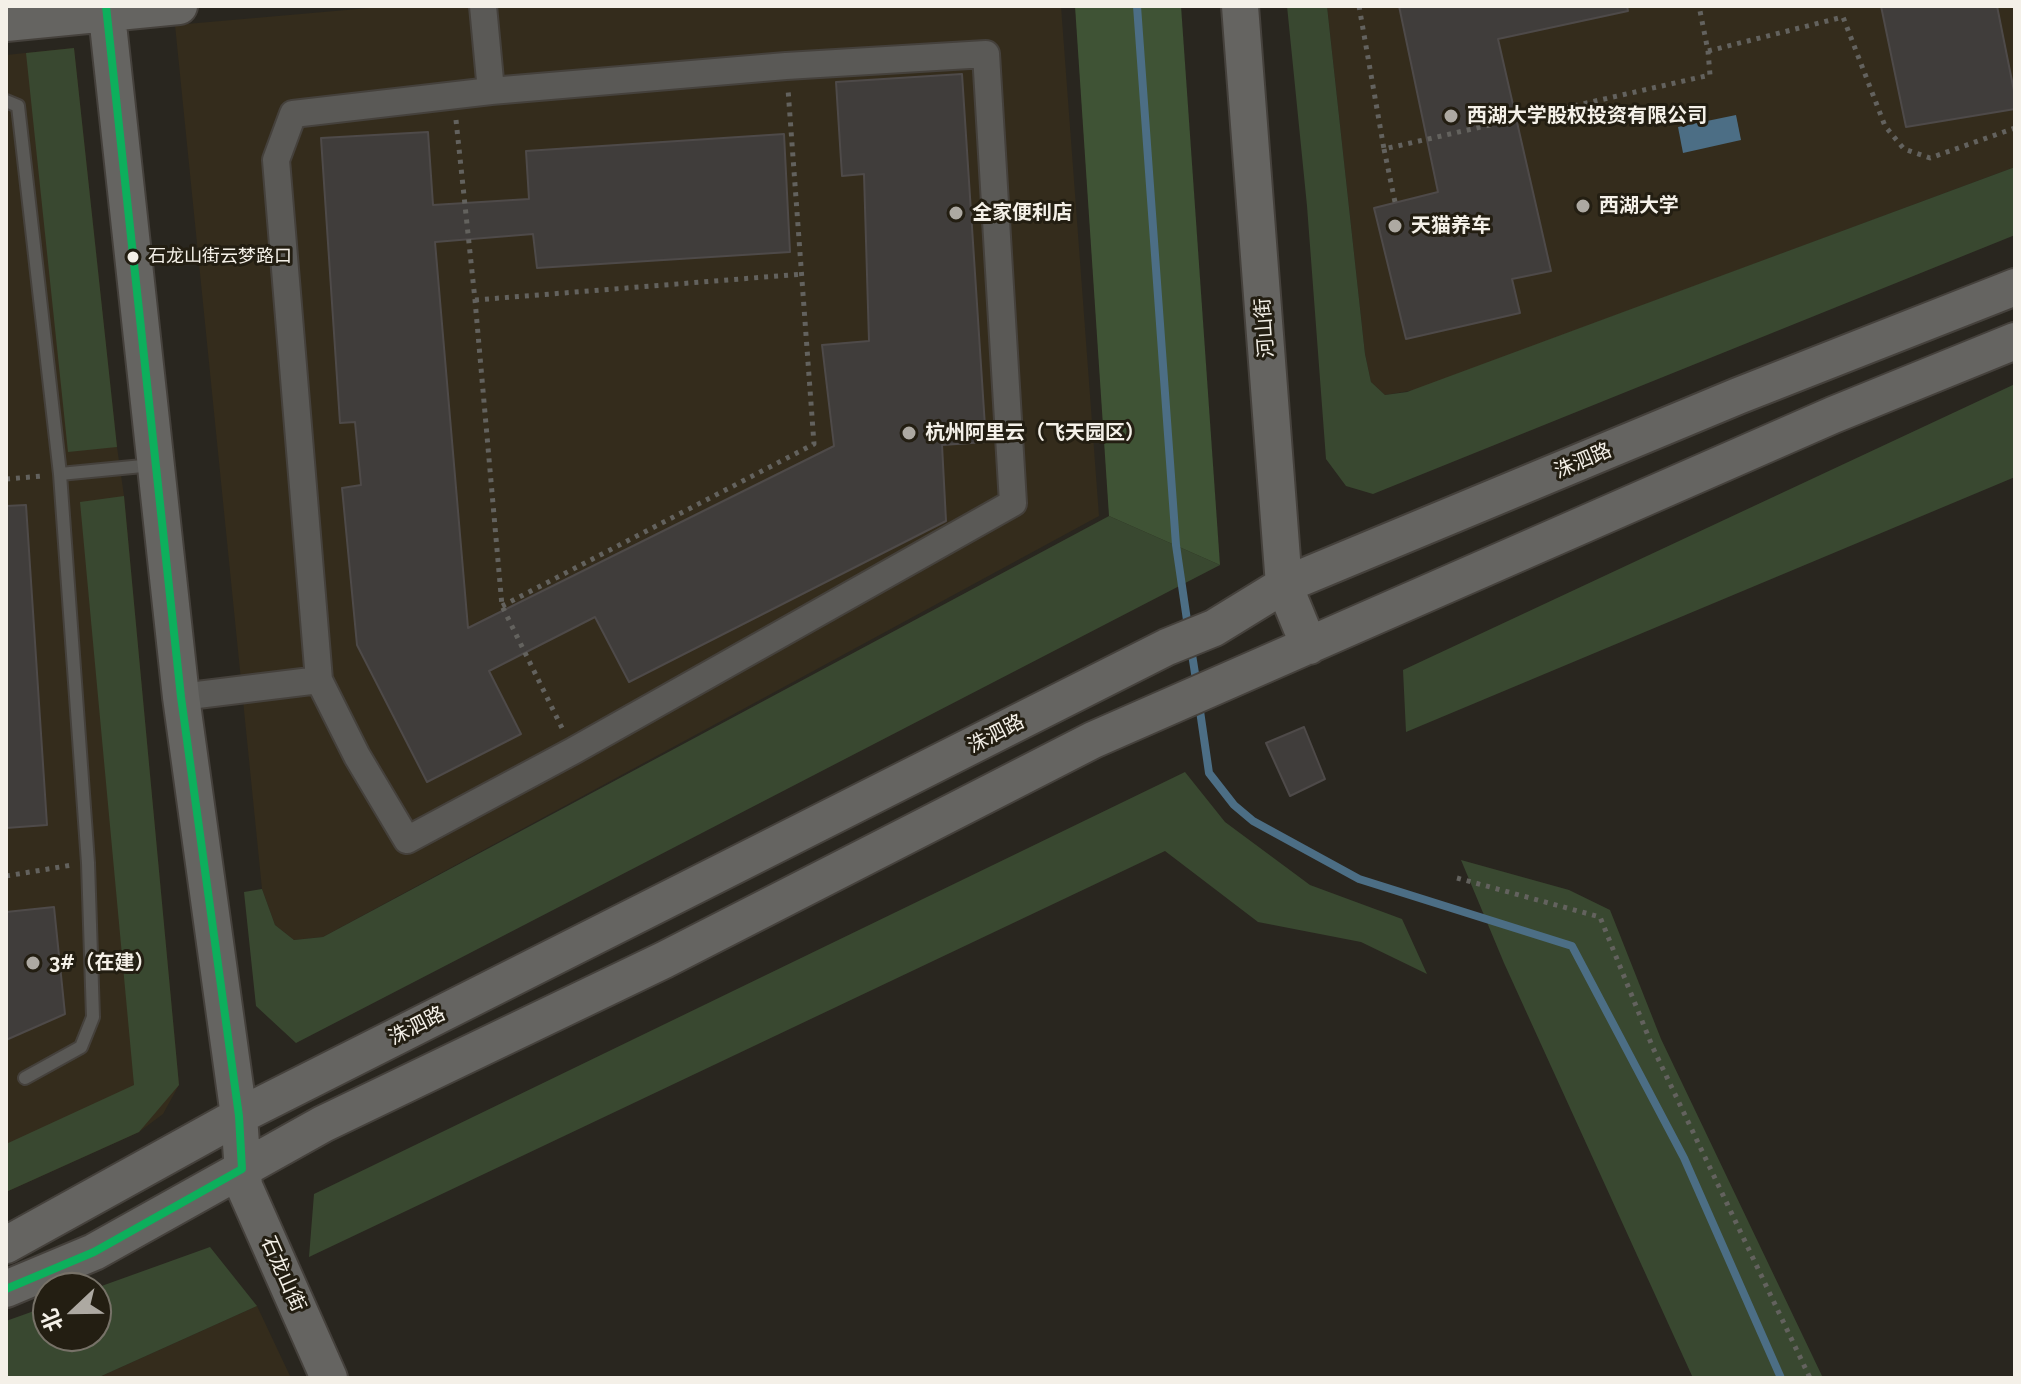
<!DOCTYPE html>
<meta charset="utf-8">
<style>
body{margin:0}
#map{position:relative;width:2021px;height:1384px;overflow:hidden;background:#29261f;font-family:Raleway,"Noto Sans SC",sans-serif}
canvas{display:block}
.frame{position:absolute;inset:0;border:8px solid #f4f0e8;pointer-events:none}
.north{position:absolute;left:32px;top:1272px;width:80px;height:80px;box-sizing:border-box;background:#231e12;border:2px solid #777268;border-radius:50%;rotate:248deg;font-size:22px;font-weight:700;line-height:32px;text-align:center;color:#f4f0e8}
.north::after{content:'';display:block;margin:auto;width:28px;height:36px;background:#ada9a2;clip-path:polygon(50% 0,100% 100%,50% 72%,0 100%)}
</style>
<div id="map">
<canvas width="2021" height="1384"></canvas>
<div class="frame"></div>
<div class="north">北</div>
</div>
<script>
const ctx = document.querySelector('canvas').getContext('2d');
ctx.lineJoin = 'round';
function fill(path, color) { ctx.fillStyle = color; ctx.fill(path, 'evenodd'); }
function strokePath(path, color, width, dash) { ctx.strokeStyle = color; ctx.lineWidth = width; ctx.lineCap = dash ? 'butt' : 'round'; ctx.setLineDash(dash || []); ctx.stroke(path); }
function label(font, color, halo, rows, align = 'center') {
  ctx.font = font + ' Raleway,"Noto Sans SC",sans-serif'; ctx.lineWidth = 6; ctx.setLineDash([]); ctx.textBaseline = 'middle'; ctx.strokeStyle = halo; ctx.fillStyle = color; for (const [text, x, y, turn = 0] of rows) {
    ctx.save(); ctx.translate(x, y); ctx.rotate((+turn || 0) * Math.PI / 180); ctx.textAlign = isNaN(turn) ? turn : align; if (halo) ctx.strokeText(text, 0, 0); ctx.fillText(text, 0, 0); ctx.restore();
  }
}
const built = new Path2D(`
 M392,6H1061L1099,516L323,937L294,940L275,925L262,889L175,25Z
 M1327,6H2015V167L1415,390L1385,395L1371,382L1365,354Z
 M74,48L117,447L124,496L179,1085L163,1114L139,1132L6,1192V55Z
 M257,1306L291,1378H97Z`);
const green = new Path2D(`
 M1287,6H1327L1365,354L1371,382L1385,395L1407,392L2015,167V235L1373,494L1346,486L1326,459L1307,206Z
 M74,48L117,447L68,452L26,53Z
 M2015,384V477L1406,732L1403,670Z
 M124,496L179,1085L139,1132L6,1192V1144L134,1085L80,502Z
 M1109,516L1220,565L296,1043L256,1006L244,892L262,889L275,925L294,940L323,937Z
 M1185,772L1225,822L1310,885L1402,919L1427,974L1361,942L1258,922L1165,851L309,1257L314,1194Z
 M1461,860L1569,890L1610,910L1661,1039L1823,1378H1693L1504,963Z
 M210,1247L257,1306L97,1378H6V1321L48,1306V1336H96V1288Z`);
const forest = new Path2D(`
 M1075,6H1181L1220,565L1109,516Z`);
const water = new Path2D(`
 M1736,115L1741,140L1683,153L1678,127Z`);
const stream = new Path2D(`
 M1137,6L1176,545L1188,627
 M1191,648L1197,686
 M1199,704L1209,773L1234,805L1253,821L1359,879L1572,946L1684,1158L1781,1378`);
const building = new Path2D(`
 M1399,6H1627L1628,11L1498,39L1551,271L1512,279L1520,313L1406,339L1374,208L1438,192Z
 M1881,6H1997L2015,96V109L1906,127Z
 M962,74L986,442L942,445L946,521L629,682L595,617L489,671L521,734L427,782L357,645L342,488L361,485L355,422L340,423L321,138L428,132L433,205L529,199L526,151L784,134L790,252L537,268L533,234L435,242L468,628L834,446L822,345L869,341L864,174L842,176L836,82Z
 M26,505L47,825L6,828V506Z
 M1304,727L1325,779L1290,796L1266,743Z
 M54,907L65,1014L6,1040V912Z`);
const path = new Path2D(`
 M1359,6L1384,149L1710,75L1708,51L1699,6
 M1708,51L1843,17L1885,126L1904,149L1930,158L2015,128
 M456,120L475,300L502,606L563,730
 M1384,149L1395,202
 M475,300L803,274
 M6,479L43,476
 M502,606L814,444L788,89
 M6,876L72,865
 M1457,878L1600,917L1653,1048L1810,1378`);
const lane = new Path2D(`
 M6,101L18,106L60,474L88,863L93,1017L81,1047L25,1078
 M60,474L153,465`);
const street = new Path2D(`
 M483,6L491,91
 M986,54L1013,503L573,751L407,840L357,756L319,680L276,160L293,114L491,91L786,66Z
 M181,697L319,680`);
const secondary = new Path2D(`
 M106,6L181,697L239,1116L244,1186L329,1378
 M1240,6L1284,585L1309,646
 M6,23L179,6
 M6,1245L239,1116L1167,647L1214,628L1284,585L1738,396L2015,287
 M6,1289L94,1252L323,1124L664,960L1093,740L1833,415L2015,341`);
const bus1 = new Path2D(`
 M6,1289L94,1252L242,1169L239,1116L181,697L106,6`);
const markers = [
 [1451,116,8,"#ada9a2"],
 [1583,206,8,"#ada9a2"],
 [956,213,8,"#ada9a2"],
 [1395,226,8,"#ada9a2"],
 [133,257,7,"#f4f0e8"],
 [909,433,8,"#ada9a2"],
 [33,963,8,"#ada9a2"]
];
const busNames = [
 ["石龙山街云梦路口",148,257]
];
const poiNames = [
 ["西湖大学股权投资有限公司",1467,116],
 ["西湖大学",1599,206],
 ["全家便利店",972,213],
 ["天猫养车",1411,226],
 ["杭州阿里云（飞天园区）",925,433],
 ["3#（在建）",49,963]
];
const streetNames = [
 ["河山街",1265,328,-94],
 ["洙泗路",1583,461,-23],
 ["洙泗路",996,734,-27],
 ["洙泗路",417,1026,-27],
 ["石龙山街",283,1274,66]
];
fill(built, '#342c1c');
fill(green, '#394830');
fill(forest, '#3f5335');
fill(water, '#4c6e85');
strokePath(stream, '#4c6e85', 8);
fill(building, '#403d3b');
strokePath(building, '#4e4a49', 2);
strokePath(lane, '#45413c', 16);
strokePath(street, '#45413c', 30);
strokePath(secondary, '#45413c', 40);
strokePath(path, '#63625e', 5, [4, 6]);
strokePath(lane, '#5a5956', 12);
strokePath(street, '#5a5956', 26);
strokePath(secondary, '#656461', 36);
strokePath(bus1, '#0daf5c', 8);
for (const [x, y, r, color] of markers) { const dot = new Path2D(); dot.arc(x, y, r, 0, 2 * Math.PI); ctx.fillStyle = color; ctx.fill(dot); strokePath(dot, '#231e12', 3); }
label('18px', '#f4f0e8', '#231e12', busNames, 'left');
label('bold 20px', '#f4f0e8', '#231e12', poiNames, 'left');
label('20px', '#f4f0e8', '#231e12', streetNames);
</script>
